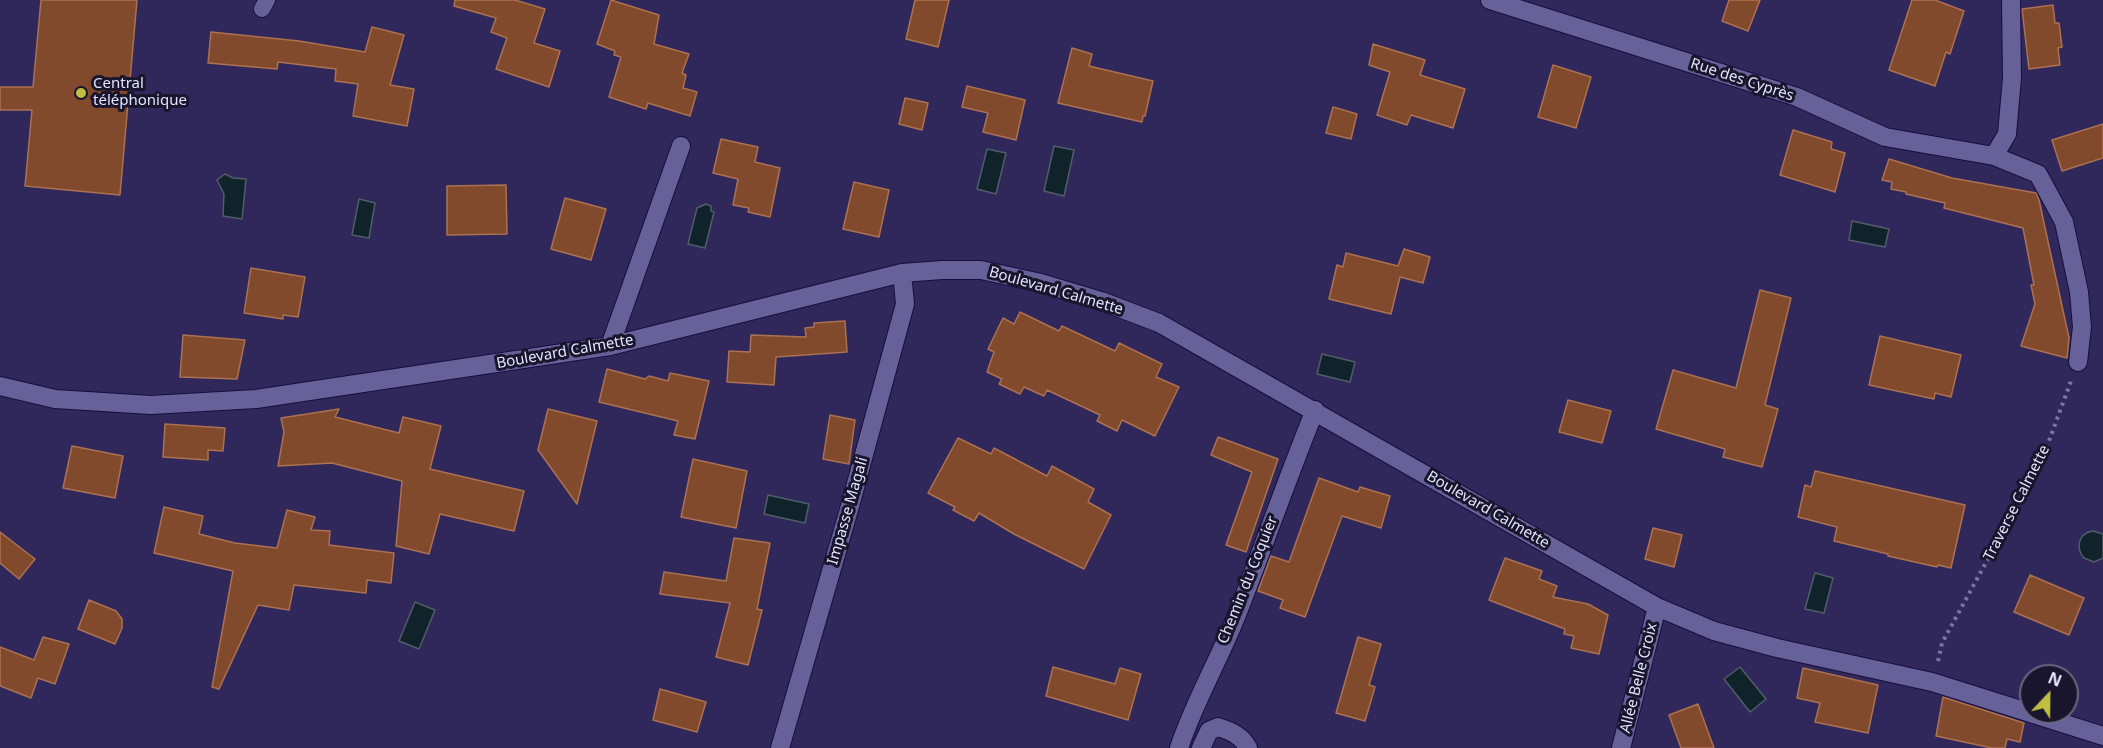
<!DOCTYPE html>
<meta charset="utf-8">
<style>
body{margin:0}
#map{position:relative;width:2103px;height:748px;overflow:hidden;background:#30285a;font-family:"Noto Sans",sans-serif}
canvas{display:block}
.north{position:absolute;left:2019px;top:664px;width:60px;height:60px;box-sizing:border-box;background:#18152c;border:2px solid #6a6780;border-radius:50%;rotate:22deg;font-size:16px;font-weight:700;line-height:24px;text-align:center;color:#e4e3fd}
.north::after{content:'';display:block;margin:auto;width:21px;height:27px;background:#c1be40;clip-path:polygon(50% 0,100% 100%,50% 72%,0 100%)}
</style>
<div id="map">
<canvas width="2103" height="748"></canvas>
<div class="north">N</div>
</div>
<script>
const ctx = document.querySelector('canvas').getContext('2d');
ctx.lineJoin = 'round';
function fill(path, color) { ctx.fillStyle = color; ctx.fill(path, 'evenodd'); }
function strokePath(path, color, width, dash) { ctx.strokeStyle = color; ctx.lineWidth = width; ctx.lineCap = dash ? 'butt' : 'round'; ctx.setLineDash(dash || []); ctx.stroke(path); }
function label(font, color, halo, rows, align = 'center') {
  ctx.font = font + ' "Noto Sans",sans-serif'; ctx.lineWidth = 6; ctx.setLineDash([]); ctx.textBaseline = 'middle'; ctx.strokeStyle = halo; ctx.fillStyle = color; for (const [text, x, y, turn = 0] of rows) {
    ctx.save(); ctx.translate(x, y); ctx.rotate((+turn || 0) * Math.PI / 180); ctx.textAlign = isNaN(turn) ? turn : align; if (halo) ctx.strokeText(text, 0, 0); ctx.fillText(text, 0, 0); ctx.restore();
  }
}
const water = new Path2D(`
 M1054,146L1074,150L1064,196L1044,191Z
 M987,149L1006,153L996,194L977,189Z
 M225,174L233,178L246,179L242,219L223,216L224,194L217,180Z
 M359,199L375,203L369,238L352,235Z
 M706,204L711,206V211L714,212L705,248L688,244L697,208Z
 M1852,221L1889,229L1885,247L1849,240Z
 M1322,354L1355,362L1350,382L1317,374Z
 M768,495L809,504L805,523L764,514Z
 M2093,531L2103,534V558L2094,562L2084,558C2075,547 2079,533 2093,531Z
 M1815,573L1833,578L1824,613L1805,609Z
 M415,602L435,610L419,649L399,641Z
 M1740,667L1766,699L1750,712L1724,679Z`);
const building = new Path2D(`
 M41,0H137L120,195L25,186L32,110H0V87H33Z
 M455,0H515L545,9L534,43L560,51L549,87L496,69L507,38L491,32L496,18L454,6Z
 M611,0L659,15L654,44L689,54L682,73L686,75L683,88L697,92L690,116L648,103L646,109L609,97L621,57L614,55L615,51L597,44Z
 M915,0H949L938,47L906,39Z
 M1729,0H1760L1748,31L1722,21Z
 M1912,0H1935L1964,11L1950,54L1946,52L1935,86L1889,70Z
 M2053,5L2055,23H2059L2062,47L2058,48L2060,65L2029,69L2022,9Z
 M372,27L404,35L390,85L414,89L407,126L353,116L358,84L335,81L336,69L278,62L277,69L208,63L211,32L299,41L365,52Z
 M1373,44L1425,60L1420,75L1465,89L1453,128L1411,115L1407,125L1377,115L1390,72L1369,65Z
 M1072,48L1092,54L1089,66L1153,81L1145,116H1143L1142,122L1058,103Z
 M1553,65L1591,77L1576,128L1538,117Z
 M967,86L1025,100L1016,140L983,132L988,113L962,107Z
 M905,98L928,103L922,130L899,124Z
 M1333,107L1357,114L1351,139L1326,133Z
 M2103,124V158L2062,171L2052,140Z
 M1793,130L1832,142L1831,149L1845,153L1835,192L1780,175Z
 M721,139L758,147L755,162L780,168L770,217L748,212L749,208L733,205L738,179L713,173Z
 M1889,159L1952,178L2036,193L2039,200L2069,338L2067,358L2021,346L2035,304L2031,285H2034L2023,228L1944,208L1945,203L1906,194V192L1891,189L1892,182L1882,180Z
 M854,182L889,190L879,237L843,229Z
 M506,185L507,234L447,235V186Z
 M565,198L606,209L591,260L551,249Z
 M1404,249L1430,257L1423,283L1400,277L1391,314L1329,299L1337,265L1343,267L1346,253L1398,266Z
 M251,268L305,277L298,317L283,315V319L244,313Z
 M1760,290L1791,298L1765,405L1778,409L1762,467L1723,457L1725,449L1656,429L1673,370L1736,388Z
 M1020,312L1059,331L1062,326L1115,351L1119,343L1162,364L1156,377L1179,387L1155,436L1122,420L1117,431L1097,421L1100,415L1047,390L1044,396L1024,387L1020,394L999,384L1002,379L987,372L994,352L988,349L1003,318L1014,324Z
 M845,321L847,352L776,357L774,385L727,382L729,351L750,352L751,335L806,337L805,328L814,327V323Z
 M183,335L245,340L237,379L180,377Z
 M1880,336L1961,355L1951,397L1935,393L1934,399L1869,385Z
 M607,369L645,379L649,376L668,381L670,373L709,381L695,439L674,435L678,421L599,402Z
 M1568,400L1611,411L1602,443L1559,432Z
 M339,409L335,417L399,433L403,417L441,426L430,469L524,491L514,531L440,514L429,554L396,546L402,481L332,463L278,466L284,432L281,418Z
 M548,409L597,421L577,504L538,450Z
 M830,415L855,420L849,464L823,459Z
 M165,424L225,428L223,451L208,450V460L163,457Z
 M1218,437L1278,459L1246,552L1226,545L1252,472L1211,455Z
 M958,438L991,454L994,448L1047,476L1052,466L1094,489L1088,502L1111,515L1084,569L1014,534L979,513L974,521L953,510L955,507L928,493Z
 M72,446L123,456L115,498L63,488Z
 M693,459L747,471L736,528L681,517Z
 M1815,471L1965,505L1951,568L1938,565L1937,567L1888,556V554L1834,541L1837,527L1798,517L1805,485L1811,487Z
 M1319,478L1358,492L1360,487L1390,496L1381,528L1342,516L1305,617L1280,608L1283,600L1258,591L1271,556L1289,562Z
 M164,507L203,516L199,534L235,543L277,548L287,510L315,517L311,530L330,531L329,545L394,553L391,583L367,580L366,593L294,585L289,610L258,605L219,689L212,687L233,571L154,553Z
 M1653,528L1682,535L1674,567L1645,559Z
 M0,532L35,559L19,579L0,563Z
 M734,538L770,543L757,609L762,610L748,665L716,657L730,603L660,594L664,572L726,581Z
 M1505,558L1542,571L1539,579L1557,586L1553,597L1588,604L1608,615L1599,654L1571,648L1574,636L1564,634L1565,629L1489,600Z
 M2030,575L2084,598L2069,635L2014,612Z
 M89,600L116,611L122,619V628L115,644L78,629Z
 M43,637L69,644L55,684L38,678L31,698L0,686V647L34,660Z
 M1358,637L1381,644L1369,685L1375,687L1365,721L1336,713Z
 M1053,667L1115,684L1120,668L1141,674L1128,720L1046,696Z
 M1803,668L1878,685L1868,733L1815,722L1820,703L1797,698Z
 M660,689L706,702L697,732L653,720Z
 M1943,697L2024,723L2020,742L2007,739L2005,748H1992L1936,736Z
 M1698,704L1714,748H1681L1669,715Z`);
const path = new Path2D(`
 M1938,661L1942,643L2042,460L2071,381`);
const lane = new Path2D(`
 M262,9L267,0`);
const street = new Path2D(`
 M1490,0L1797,97L1885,137L1994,156
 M2011,0L2012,78L2007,134L1994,156L2038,174L2064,222L2079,292L2082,327L2078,362
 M610,346L681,146
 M0,386L55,399L151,405L256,399L610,346L902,273L942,270H981L1041,283L1101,301L1159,323L1657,607L1714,631L1777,648L1932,682L2103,736
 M780,748L850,506L905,304L902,273
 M1179,748C1195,700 1218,662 1236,617C1263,548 1287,479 1315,410
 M1201,748L1209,731L1218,727C1231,731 1242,736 1248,748
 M1621,748L1657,607`);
const markers = [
 [81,93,6,"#c1be40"]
];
const streetNames = [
 ["Rue des Cyprès",1742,80,18],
 ["Boulevard Calmette",1056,291,16],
 ["Boulevard Calmette",565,352,-10],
 ["Traverse Calmette",2017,503,-63],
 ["Boulevard Calmette",1488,510,30],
 ["Impasse Magali",848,511,-74],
 ["Chemin du Coquier",1248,580,-68],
 ["Allée Belle Croix",1639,678,-76]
];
const poiNames = [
 ["Central",93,84],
 ["téléphonique",93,101]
];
fill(water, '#10232b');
strokePath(water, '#505d6a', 1.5);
fill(building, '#814a2c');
strokePath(building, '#ac7152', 1.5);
strokePath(lane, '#190d3e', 18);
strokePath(street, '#190d3e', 20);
strokePath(path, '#7c779e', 4, [3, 4.5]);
strokePath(lane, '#676199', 16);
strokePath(street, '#676199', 18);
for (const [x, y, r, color] of markers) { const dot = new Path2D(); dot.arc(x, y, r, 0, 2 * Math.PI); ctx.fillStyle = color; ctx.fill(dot); strokePath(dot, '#18152c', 2); }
label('15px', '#e4e3fd', '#18152c', streetNames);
label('15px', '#e4e3fd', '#18152c', poiNames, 'left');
</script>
